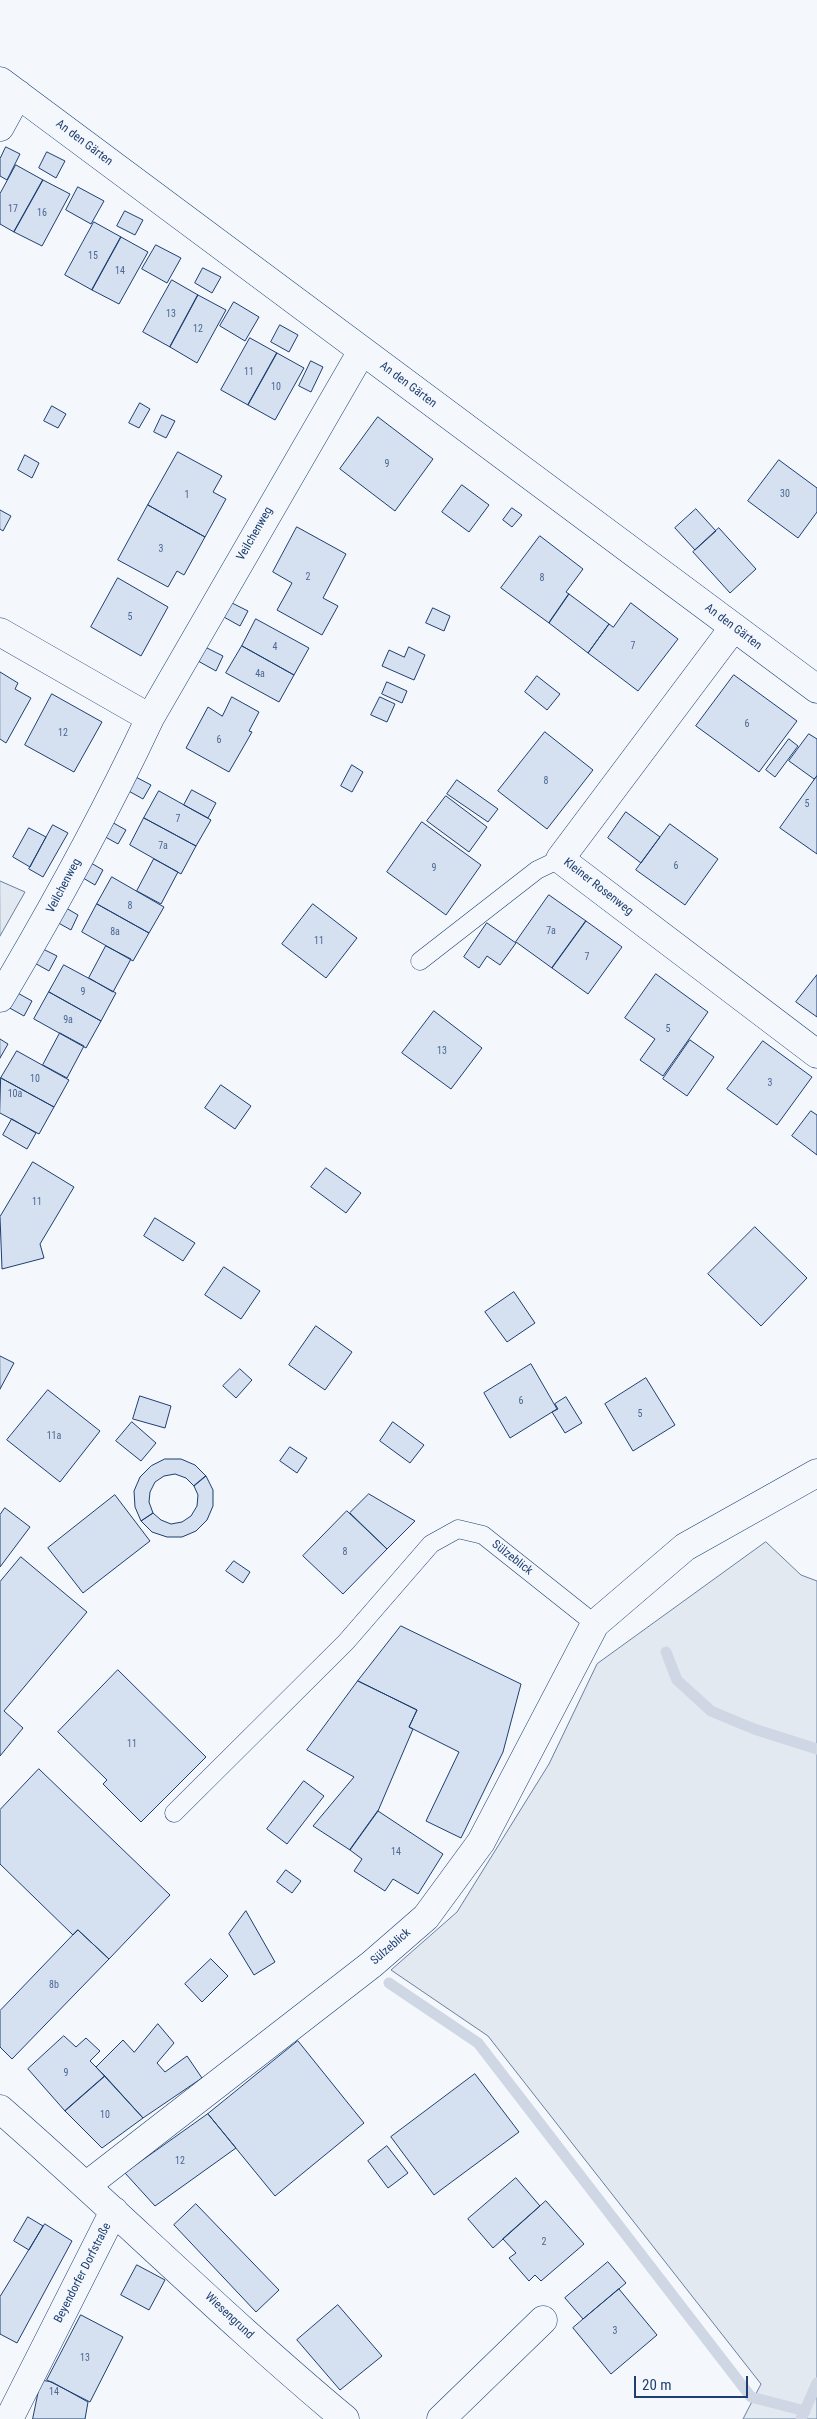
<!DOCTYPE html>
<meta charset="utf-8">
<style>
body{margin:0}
#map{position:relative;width:817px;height:2419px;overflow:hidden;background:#f4f7fb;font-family:"Roboto Condensed",sans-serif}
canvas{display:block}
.scale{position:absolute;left:634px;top:2376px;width:114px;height:22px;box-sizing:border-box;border:2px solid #1d3f73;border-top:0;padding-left:6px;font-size:15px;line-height:18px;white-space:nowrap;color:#1d3f73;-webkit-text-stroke:4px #f4f7fb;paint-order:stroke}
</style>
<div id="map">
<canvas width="817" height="2419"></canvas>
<div class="scale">20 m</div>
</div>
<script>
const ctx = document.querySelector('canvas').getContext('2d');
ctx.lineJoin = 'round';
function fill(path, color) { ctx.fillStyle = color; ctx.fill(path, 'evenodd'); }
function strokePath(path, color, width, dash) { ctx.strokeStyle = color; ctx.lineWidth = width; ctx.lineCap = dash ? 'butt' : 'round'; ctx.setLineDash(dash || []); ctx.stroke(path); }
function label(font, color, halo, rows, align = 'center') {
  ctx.font = font + ' "Roboto Condensed",sans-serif'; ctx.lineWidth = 4; ctx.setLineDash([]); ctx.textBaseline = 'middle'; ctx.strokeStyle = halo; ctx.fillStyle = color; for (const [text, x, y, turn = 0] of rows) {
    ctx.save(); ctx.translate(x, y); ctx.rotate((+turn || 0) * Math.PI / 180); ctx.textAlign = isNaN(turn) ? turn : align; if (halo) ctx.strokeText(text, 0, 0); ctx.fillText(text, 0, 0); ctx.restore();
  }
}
const green = new Path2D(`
 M0,881L25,892L0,936Z
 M766,1542L801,1575L817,1581V2419H743L761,2384L488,2036L391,1970L457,1912L549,1764L597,1664Z`);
const stream = new Path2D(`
 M666,1652L677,1680L711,1711L754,1729L817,1749
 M389,1983L478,2043L751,2397L805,2411
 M801,2419L817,2383`);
const building = new Path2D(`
 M6,147L20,154L7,180L0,176V159Z
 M47,152L65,161L56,178L39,168Z
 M16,165L43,180L14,232L0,224V194Z
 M43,180L70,194L42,246L14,232Z
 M78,187L104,201L91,224L66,210Z
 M125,211L143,220L135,235L117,226Z
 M94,222L121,237L92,290L65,275Z
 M121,237L148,252L119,304L92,290Z
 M156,245L181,258L167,283L142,269Z
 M203,268L221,277L212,293L195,283Z
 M172,280L198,295L170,347L143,332Z
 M198,295L226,310L197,363L170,347Z
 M234,302L259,317L245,341L220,326Z
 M280,325L298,335L289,352L271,342Z
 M250,338L277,353L248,405L221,390Z
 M277,353L304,368L275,420L248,405Z
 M311,361L323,367L311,392L299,386Z
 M140,403L150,409L139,428L129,423Z
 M52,406L66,414L58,428L44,421Z
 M162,415L175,421L166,438L154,432Z
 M378,417L433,459L395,511L340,469Z
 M178,452L222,476L213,492L226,499L205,537L148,505Z
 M25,455L39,463L32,478L18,470Z
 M779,460L817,488V512L798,538L748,501Z
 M462,485L489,505L469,532L442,512Z
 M148,505L205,537L184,575L177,571L168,587L118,560Z
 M512,508L522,515L512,527L503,520Z
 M696,509L716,531L695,550L675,528Z
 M0,510L11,516L3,531L0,529Z
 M297,527L346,554L323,598L338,606L322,635L277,610L292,583L273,572Z
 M719,528L756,569L730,593L693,552Z
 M540,536L583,569L566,592L569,594L549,623L501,588Z
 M118,578L168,607L141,656L91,627Z
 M569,594L609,624L588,653L549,623Z
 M230,602L248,611L240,626L222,616Z
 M631,603L678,639L638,691L588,653L609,624L613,627Z
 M433,608L450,616L444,631L426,623Z
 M256,619L309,648L294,675L242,646Z
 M242,646L294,675L279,702L226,673Z
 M205,647L223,656L216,671L198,661Z
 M409,647L425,655L414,680L382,666L389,650L404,657Z
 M0,672L18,683L15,689L31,698L6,743L0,739Z
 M734,675L797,721L759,772L696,726Z
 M537,676L560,694L547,710L525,692Z
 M387,682L407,691L402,703L382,694Z
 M52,694L102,722L74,772L25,745Z
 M232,697L259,712L249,731L252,732L229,772L186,748L208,707L222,716Z
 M380,697L395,704L387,722L371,715Z
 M545,732L593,770L547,829L498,791Z
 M809,734L817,739V776L814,779L789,761Z
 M789,739L798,746L775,777L766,770Z
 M352,765L363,772L352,792L341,786Z
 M132,775L151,785L143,799L125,789Z
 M817,776V854L780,828Z
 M457,780L498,809L488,822L447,794Z
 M192,790L216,803L208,818L184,805Z
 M159,791L211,820L196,846L144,818Z
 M446,796L487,827L469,852L427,821Z
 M626,812L660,837L641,863L608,838Z
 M144,818L196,846L181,874L130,845Z
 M108,820L126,830L118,844L100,834Z
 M422,822L481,865L446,915L387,872Z
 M670,824L718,859L685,905L636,870Z
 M53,825L68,833L43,877L29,869Z
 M29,828L46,837L30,867L13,857Z
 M154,859L178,872L161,904L137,891Z
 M86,860L103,870L95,885L78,875Z
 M112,877L164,907L149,933L97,904Z
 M549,895L586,921L552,968L516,942Z
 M97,904L149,933L133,961L82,932Z
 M313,904L357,938L326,978L282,944Z
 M61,905L78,915L71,930L53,920Z
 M586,921L622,947L588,994L552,968Z
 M487,923L516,943L500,965L487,956L479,968L464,957Z
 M106,946L131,959L113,992L89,978Z
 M39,947L57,956L49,971L31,961Z
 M64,965L116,993L101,1021L49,992Z
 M656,974L708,1012L663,1076L640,1060L655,1039L625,1018Z
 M817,975V1017L796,1002Z
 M14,991L32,1001L24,1016L6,1006Z
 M49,992L101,1021L86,1048L34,1019Z
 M434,1011L482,1048L451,1089L402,1053Z
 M60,1033L84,1046L67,1078L43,1065Z
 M0,1039L8,1044L0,1058Z
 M690,1040L714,1057L687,1096L663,1079Z
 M763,1041L812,1077L777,1125L727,1089Z
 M17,1051L69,1080L54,1107L1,1078Z
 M1,1078L54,1107L39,1134L0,1113Z
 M221,1085L251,1106L235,1129L205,1108Z
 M811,1111L817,1115V1155L792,1136Z
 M12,1119L36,1133L27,1149L3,1135Z
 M33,1162L74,1187L40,1244L44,1258L2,1269L0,1217Z
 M326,1168L361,1193L346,1213L311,1187Z
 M155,1218L195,1243L183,1261L144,1236Z
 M755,1227L807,1278L761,1326L708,1274Z
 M224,1267L260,1291L241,1319L205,1295Z
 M514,1292L535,1323L507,1342L485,1312Z
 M316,1326L352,1352L325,1390L289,1365Z
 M0,1356L14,1363L0,1389Z
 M531,1364L557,1409L510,1438L484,1393Z
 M240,1369L252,1380L236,1398L223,1386Z
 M646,1378L675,1425L633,1451L605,1404Z
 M48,1390L100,1431L60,1482L7,1440Z
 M140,1396L171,1406L165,1428L133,1419Z
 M566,1397L582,1423L565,1433L552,1412L558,1409L555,1404Z
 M132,1422L156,1443L141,1461L116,1441Z
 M393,1422L424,1445L410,1463L380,1441Z
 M290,1447L307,1458L297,1473L280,1461Z
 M165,1459H181L195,1465L206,1476L194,1486L186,1478L175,1474L164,1476L155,1482L150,1492L149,1502L153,1513L141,1521L135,1507L134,1491L140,1477L151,1466Z
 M206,1476L213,1490V1506L207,1520L196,1531L182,1537H167L152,1532L141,1521L153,1513L161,1520L171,1524L182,1522L191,1516L197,1506L198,1495L194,1486Z
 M369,1494L415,1521L387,1549L350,1513Z
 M115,1495L150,1541L83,1593L48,1548Z
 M5,1508L30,1527L0,1567V1515Z
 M347,1511L387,1549L343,1594L303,1556Z
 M21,1557L87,1612L4,1711L23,1728L0,1756V1582Z
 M234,1561L250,1572L243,1583L226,1571Z
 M401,1626L521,1684L503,1752L461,1838L426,1821L459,1752L409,1727L417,1710L358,1681Z
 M118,1670L206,1757L141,1822L103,1784L107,1780L58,1732Z
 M358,1681L417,1710L409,1727L413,1729L378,1811L350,1850L313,1826L354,1777L307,1750Z
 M39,1769L170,1895L109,1959L78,1930L73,1935L0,1864V1810Z
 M304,1781L324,1796L287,1844L267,1829Z
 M378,1811L443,1854L418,1894L393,1879L385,1891L354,1871L362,1859L350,1850Z
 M286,1870L301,1881L292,1893L277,1882Z
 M246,1911L275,1962L254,1975L229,1934Z
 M78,1930L109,1959L12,2059L0,2047V2011Z
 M211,1959L228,1976L202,2002L185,1984Z
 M158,2024L174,2043L157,2063L165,2072L187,2056L202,2078L143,2118L96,2067L123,2040L134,2052Z
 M64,2036L76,2047L86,2038L100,2051L90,2061L105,2076L65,2111L28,2069Z
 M298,2041L364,2123L275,2196L208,2114Z
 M475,2074L519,2132L434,2195L391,2137Z
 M105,2076L143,2118L102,2148L65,2111Z
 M208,2114L236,2148L155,2206L125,2173Z
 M387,2146L408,2173L388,2188L368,2161Z
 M516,2178L540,2206L493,2248L468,2219Z
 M546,2201L584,2244L541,2281L535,2275L529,2281L509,2258L516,2253L503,2239Z
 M196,2204L279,2290L256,2312L174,2225Z
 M28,2217L43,2226L29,2250L14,2241Z
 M45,2224L72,2241L17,2343L0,2334V2297Z
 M608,2262L626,2283L583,2319L565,2298Z
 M137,2265L165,2280L149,2310L121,2295Z
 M619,2289L657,2335L611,2374L573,2328Z
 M338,2305L382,2356L340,2390L297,2340Z
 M81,2315L123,2337L90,2402L47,2380Z
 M41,2380L52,2382L88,2402L85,2419H33Z`);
const service = new Path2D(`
 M420,961L537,870L560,859
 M174,1813L346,1642L431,1544L458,1529L483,1535L595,1624`);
const minor = new Path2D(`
 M0,81L817,689
 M0,127L18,94
 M734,627L560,859L817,1054
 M0,632L150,718
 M0,998C54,907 105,814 150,718L362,351
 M0,2109C116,2210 226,2320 345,2419
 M87,2185L372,1964L426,1917L481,1842L595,1624L685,1547L817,1473
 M9,2419L114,2211
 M441,2419L543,2320`);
const numberNames = [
 ["17",13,209],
 ["16",42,213],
 ["15",93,256],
 ["14",120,271],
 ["13",171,314],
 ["12",198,329],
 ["11",249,372],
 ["10",276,387],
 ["9",387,464],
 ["30",785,494],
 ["1",187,495],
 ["3",161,549],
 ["2",308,577],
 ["8",542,578],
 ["5",130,617],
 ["7",633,646],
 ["4",275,647],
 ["4a",260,674],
 ["6",747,724],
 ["12",63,733],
 ["6",219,740],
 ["8",546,781],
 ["5",807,804],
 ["7",178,819],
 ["7a",163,846],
 ["6",676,866],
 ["9",434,868],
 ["8",130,906],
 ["7a",551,931],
 ["8a",115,932],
 ["11",319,941],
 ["7",587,957],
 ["9",83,992],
 ["9a",68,1020],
 ["5",668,1029],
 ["13",442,1051],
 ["10",35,1079],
 ["3",770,1083],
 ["10a",15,1094],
 ["11",37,1202],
 ["6",521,1401],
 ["5",640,1414],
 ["11a",54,1436],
 ["8",345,1552],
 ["11",132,1744],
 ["14",396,1852],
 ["8b",54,1985],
 ["9",66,2073],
 ["10",105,2115],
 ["12",180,2161],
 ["2",544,2242],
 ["3",615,2331],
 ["13",85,2358],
 ["14",54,2392]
];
const streetNames = [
 ["An den Gärten",84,143,37],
 ["An den Gärten",408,385,37],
 ["Veilchenweg",255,534,-60],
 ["An den Gärten",733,627,37],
 ["Veilchenweg",64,886,-62],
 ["Kleiner Rosenweg",598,887,38],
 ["Sülzeblick",512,1558,38],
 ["Sülzeblick",391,1947,-41],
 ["Beyendorfer Dorfstraße",83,2273,-63],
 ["Wiesengrund",229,2316,43]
];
fill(green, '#e3e9f0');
strokePath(green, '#687fa3', 1);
strokePath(stream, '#cfd7e4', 11);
fill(building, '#d5e0f0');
strokePath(building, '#1d3f73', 1);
strokePath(service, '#1d3f73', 19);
strokePath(minor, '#1d3f73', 29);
strokePath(service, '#f4f7fb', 18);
strokePath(minor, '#f4f7fb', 28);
label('10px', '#4b6792', null, numberNames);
label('12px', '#1d3f73', '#f4f7fb', streetNames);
</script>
